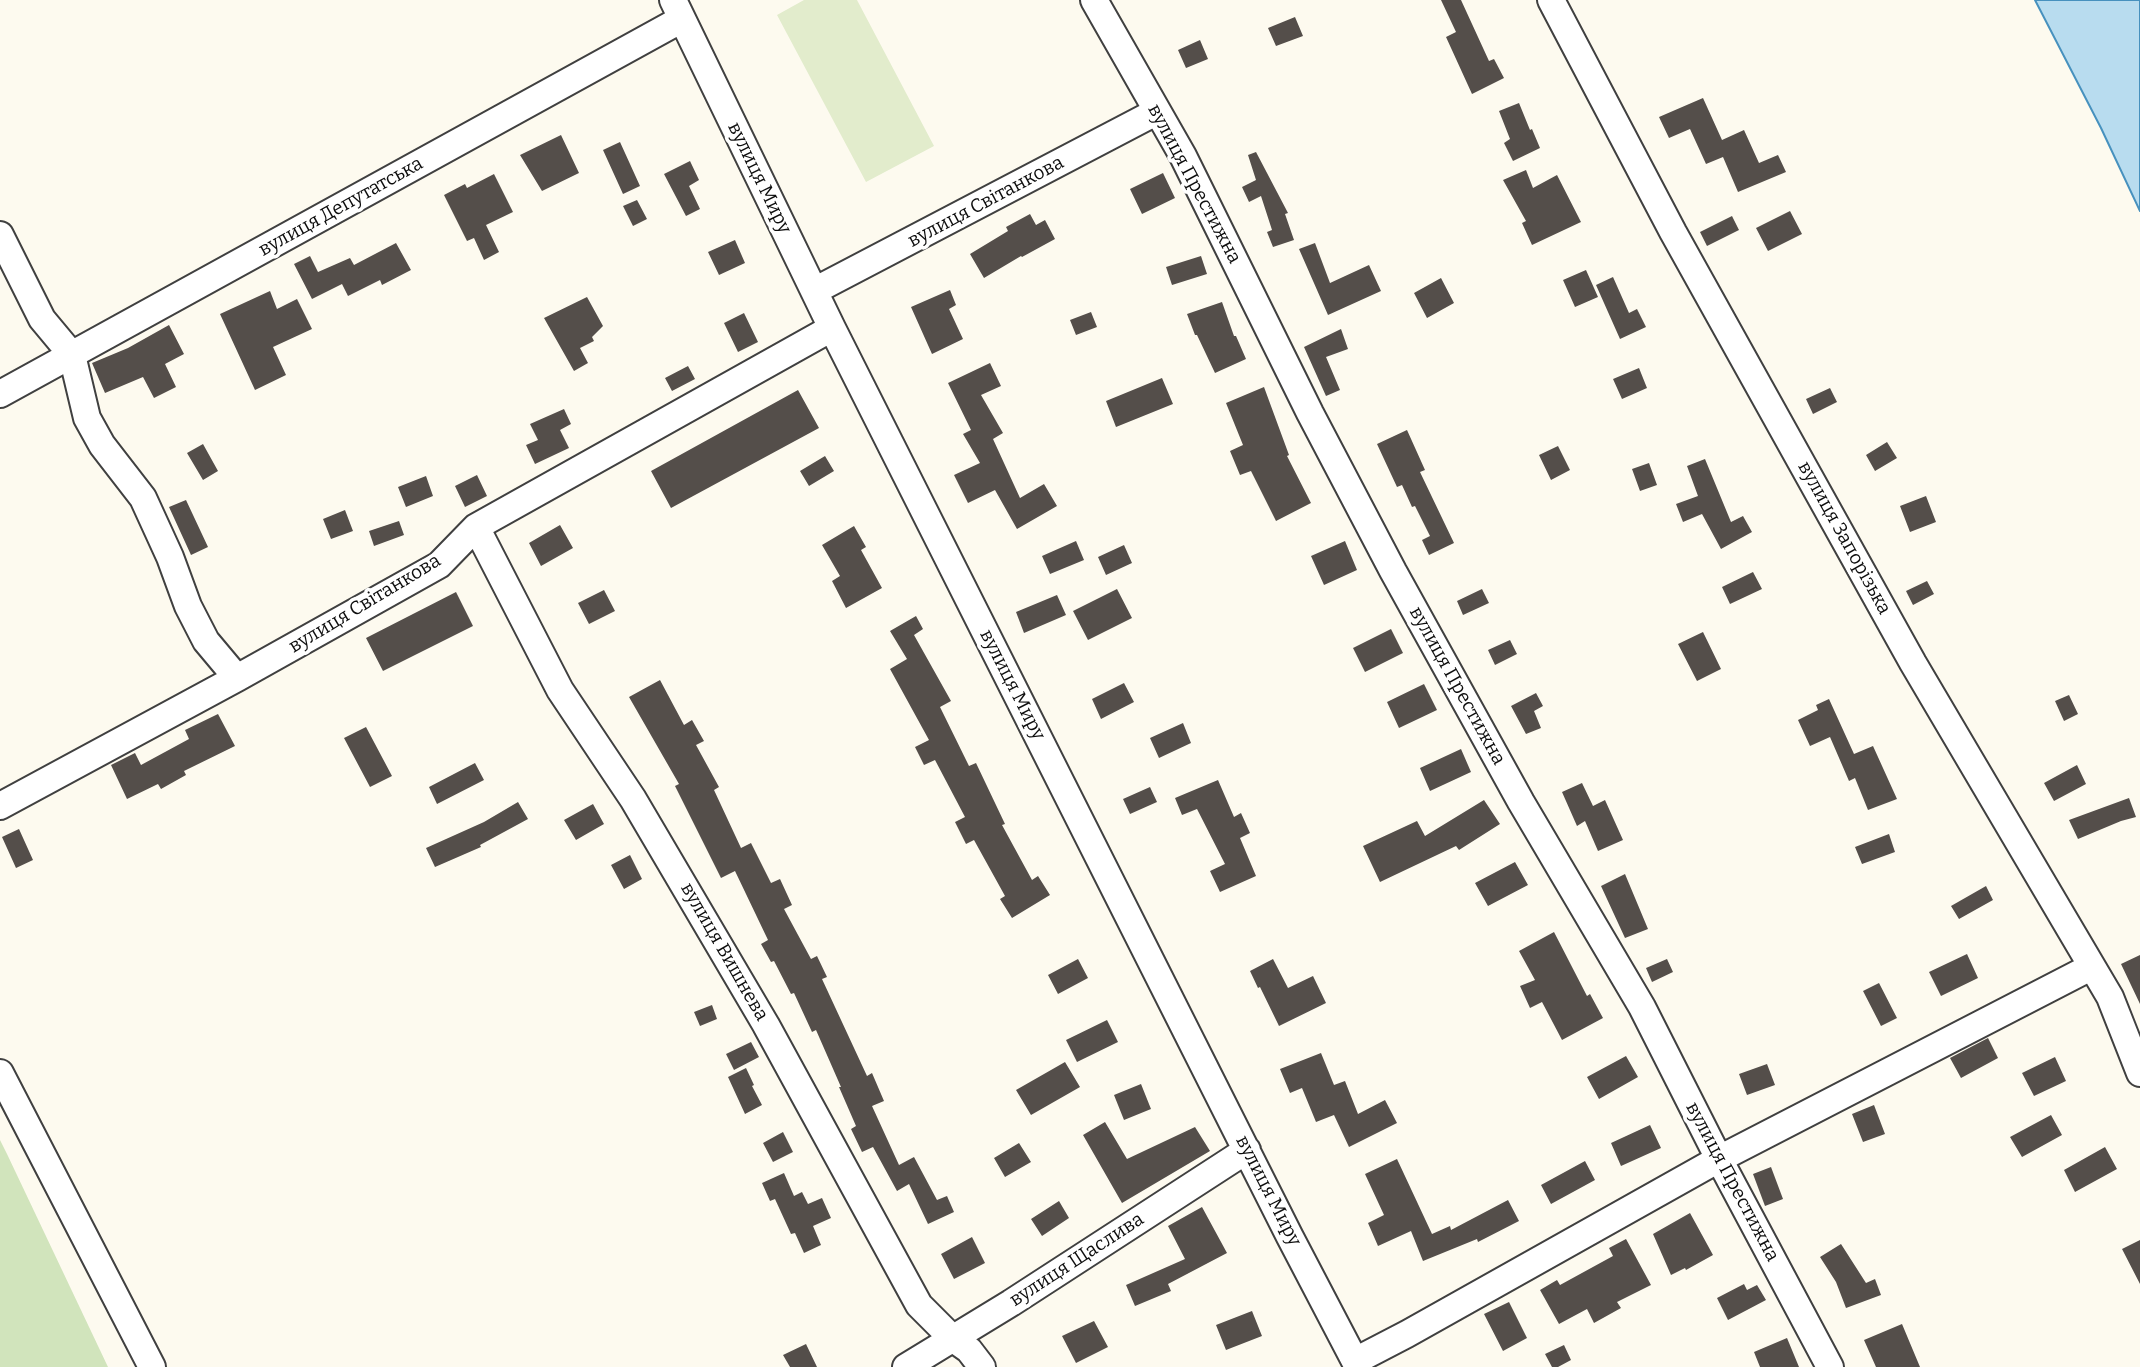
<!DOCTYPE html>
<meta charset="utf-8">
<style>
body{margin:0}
canvas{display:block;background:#fdfaef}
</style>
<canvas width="2140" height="1367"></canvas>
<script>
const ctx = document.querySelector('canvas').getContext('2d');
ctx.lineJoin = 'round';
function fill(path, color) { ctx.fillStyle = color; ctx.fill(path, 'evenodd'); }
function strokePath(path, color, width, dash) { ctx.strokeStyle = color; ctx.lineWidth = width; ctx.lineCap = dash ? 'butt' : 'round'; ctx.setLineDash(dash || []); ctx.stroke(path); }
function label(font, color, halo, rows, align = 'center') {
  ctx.font = font + ' Bitter,serif'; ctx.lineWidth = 7; ctx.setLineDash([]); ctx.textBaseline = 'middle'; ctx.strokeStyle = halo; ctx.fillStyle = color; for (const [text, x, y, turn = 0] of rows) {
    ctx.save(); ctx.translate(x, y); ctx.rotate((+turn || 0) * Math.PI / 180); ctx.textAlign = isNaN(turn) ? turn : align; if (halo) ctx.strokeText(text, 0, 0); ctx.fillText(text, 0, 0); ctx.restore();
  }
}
const green = new Path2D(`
 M0,1140L7,1154L108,1367H0Z`);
const pitch = new Path2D(`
 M804,0H857L934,146L866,182L777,15Z`);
const water = new Path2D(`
 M2035,0H2140V211L2101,128Z`);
const building = new Path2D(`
 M1441,0H1461L1489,61L1494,59L1504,78L1472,94L1446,37L1456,32Z
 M1295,17L1303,36L1276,46L1268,28Z
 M1200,40L1208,59L1186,68L1178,50Z
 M1703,98L1722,140L1744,130L1759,163L1778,155L1786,172L1738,192L1723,157L1706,164L1690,129L1669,138L1659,117Z
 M1519,103L1530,130L1532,129L1540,148L1513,161L1504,143L1510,139L1499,111Z
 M561,135L579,173L542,191L520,155Z
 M620,142L640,186L623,194L603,150Z
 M1256,152L1288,213L1285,214L1294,240L1273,247L1267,232L1272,230L1261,196L1249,202L1242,187L1256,180L1248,155Z
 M690,161L699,180L689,186L700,209L686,216L664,174Z
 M1526,170L1533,188L1557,175L1581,222L1532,245L1522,223L1526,221L1503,180Z
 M1163,173L1175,198L1142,214L1130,189Z
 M494,174L513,212L486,225L499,252L484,260L474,238L467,241L444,195L465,184L467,188Z
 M637,200L647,219L633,226L623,206Z
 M1790,211L1802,234L1768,251L1756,228Z
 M1030,214L1036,225L1045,220L1055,239L1022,257L1021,256L984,278L970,254L1008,231L1006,227Z
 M1732,216L1739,230L1707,246L1700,232Z
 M735,240L745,263L719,275L708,252Z
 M396,243L411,270L382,285L380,280L348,296L342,284L312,299L294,264L310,256L318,272L350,258L354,265Z
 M1315,243L1330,283L1369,265L1381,291L1328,315L1299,249Z
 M1201,256L1207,274L1172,285L1166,267Z
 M1586,270L1598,297L1575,307L1563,280Z
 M1613,277L1629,313L1637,309L1646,327L1620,339L1596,285Z
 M1441,278L1454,303L1427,318L1414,293Z
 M950,290L956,305L949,309L963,339L932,354L911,307Z
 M270,291L277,309L297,299L312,329L273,347L286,375L255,390L220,314Z
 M587,297L603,326L592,337L594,341L580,348L588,363L574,371L544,318Z
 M1222,302L1234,336H1236L1246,359L1215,373L1197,335H1195L1187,314Z
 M1091,312L1097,327L1076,335L1070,320Z
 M744,313L758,342L738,352L724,323Z
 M169,325L184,354L165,364L176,387L154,398L143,377L105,393L92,363L128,348Z
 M1341,329L1348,349L1326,357L1340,390L1326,396L1304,347Z
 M990,363L1001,386L981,395L1003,433L993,439L1020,498L1044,484L1057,506L1017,529L995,490L968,503L954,475L980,463L963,434L971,430L948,383Z
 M688,366L695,379L672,391L665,378Z
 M1639,368L1647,388L1622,399L1613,379Z
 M1162,378L1173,404L1116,427L1106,401Z
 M1264,387L1289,455L1287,456L1311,503L1276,521L1251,471L1240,475L1230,451L1243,445L1226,403Z
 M1830,388L1837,402L1813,414L1806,399Z
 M798,390L819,428L671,508L651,471Z
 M564,409L571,424L560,430L569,448L535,464L526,445L538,440L530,424Z
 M1407,430L1425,470L1420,472L1454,543L1429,555L1422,540L1430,536L1415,506L1412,507L1402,485L1397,487L1377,444Z
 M1887,442L1897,458L1875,471L1866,455Z
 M203,444L218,471L203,480L187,453Z
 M1558,446L1570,470L1551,480L1539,455Z
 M825,456L834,471L809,486L800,471Z
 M1705,459L1731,522L1743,516L1752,532L1721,549L1702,514L1683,522L1676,504L1698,496L1687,466Z
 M1649,463L1657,485L1640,491L1632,469Z
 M477,475L487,496L465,507L455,486Z
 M426,476L433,496L406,507L398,487Z
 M1926,496L1936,522L1910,532L1900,506Z
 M186,500L208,547L191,555L169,507Z
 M345,510L353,531L331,539L323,519Z
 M399,521L404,535L374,546L369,531Z
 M560,525L573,548L541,566L529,543Z
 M854,526L866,547L861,550L882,588L846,608L832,581L840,576L822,545Z
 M1076,541L1084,560L1050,574L1042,556Z
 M1345,541L1357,570L1324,585L1311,556Z
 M1124,545L1132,563L1106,575L1098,557Z
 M1753,572L1762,589L1730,604L1722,587Z
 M1927,581L1934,594L1913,605L1906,591Z
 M1117,589L1132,618L1088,640L1073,611Z
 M1482,589L1489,603L1463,615L1457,601Z
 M604,590L615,611L589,624L578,603Z
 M456,592L473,626L383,671L366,638Z
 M1057,595L1066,615L1024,633L1016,612Z
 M916,616L923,629L914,635L951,701L940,707L969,766L976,763L1005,824L1002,825L1032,880L1038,876L1050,895L1012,918L1000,899L1005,896L974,840L966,844L955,822L965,817L935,760L924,765L915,747L929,740L890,669L907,659L890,631Z
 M1391,629L1403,653L1365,672L1353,648Z
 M1703,632L1721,669L1697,681L1678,644Z
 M1510,640L1517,654L1495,665L1488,650Z
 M660,680L684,725L692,720L704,741L696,745L719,787L714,790L741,848L751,843L771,883L780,879L792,905L784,909L811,959L817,956L827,977L822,979L867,1076L872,1073L884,1101L872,1106L899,1165L914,1157L937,1200L947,1196L954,1212L928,1224L909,1184L897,1191L873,1147L862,1152L851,1129L856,1126L839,1087H841L816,1030L812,1032L794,993L791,994L774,961L771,962L761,944L768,940L735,871L721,878L675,786L679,784L629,697Z
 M1124,683L1134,702L1101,719L1092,699Z
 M1424,684L1437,710L1399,728L1387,702Z
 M1536,693L1543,706L1534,711L1541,728L1526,734L1511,706Z
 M2069,695L2078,714L2064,721L2055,701Z
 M1829,699L1854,754L1873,746L1897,799L1868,810L1855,778L1849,781L1830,737L1810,746L1798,720L1818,710L1816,705Z
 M218,714L235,746L184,771L186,775L161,789L158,784L127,799L111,765L135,753L141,765L189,739L185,730Z
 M1183,723L1191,743L1159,758L1150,738Z
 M366,727L392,776L370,787L344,738Z
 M1461,749L1471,772L1430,791L1420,768Z
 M475,763L484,780L437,804L429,787Z
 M2077,765L2086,784L2054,801L2044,783Z
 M1218,780L1234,817L1241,813L1250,833L1240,838L1256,876L1220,892L1210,871L1225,864L1197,809L1182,815L1175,798Z
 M1582,783L1593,806L1605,800L1623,840L1598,851L1585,821L1577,826L1562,792Z
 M1150,787L1157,802L1130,814L1123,799Z
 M2129,798L2136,817L2121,821L2078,839L2069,820Z
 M1484,800L1500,824L1459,850L1456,846L1380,882L1363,846L1417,821L1425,836Z
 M518,802L528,819L480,845L481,847L435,867L426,848L484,822Z
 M593,804L604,824L576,840L564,820Z
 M19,829L33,860L16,868L2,837Z
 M1889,834L1895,852L1862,864L1855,847Z
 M630,855L642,879L624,889L611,865Z
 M1515,862L1528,885L1488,906L1475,883Z
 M1625,874L1648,929L1625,938L1601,886Z
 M1986,886L1993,900L1959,919L1951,906Z
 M1554,932L1587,996L1590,994L1603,1018L1562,1040L1542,1002L1530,1008L1520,986L1535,980L1519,951Z
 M1967,954L1978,978L1941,996L1929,972Z
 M2140,955V1004L2121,964Z
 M1078,959L1088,978L1058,994L1048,975Z
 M1273,959L1288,988L1313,976L1326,1003L1279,1026L1260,987L1258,988L1250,971Z
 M1667,959L1673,972L1652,982L1646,968Z
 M1879,983L1897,1018L1881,1026L1863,991Z
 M712,1005L717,1019L700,1026L694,1012Z
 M1107,1020L1118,1042L1077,1062L1066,1040Z
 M1988,1038L1998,1058L1961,1078L1950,1058Z
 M751,1042L759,1057L734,1070L726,1054Z
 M1321,1053L1334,1085L1345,1081L1358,1114L1385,1100L1397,1123L1349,1147L1334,1115L1316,1122L1302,1088L1290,1093L1280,1069Z
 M1626,1056L1638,1077L1599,1099L1587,1077Z
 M2055,1057L2066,1081L2034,1096L2022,1073Z
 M1065,1062L1080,1087L1031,1115L1016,1090Z
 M1767,1064L1775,1085L1747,1095L1739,1074Z
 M746,1068L754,1085L752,1086L762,1105L745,1114L728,1077Z
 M1141,1084L1151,1109L1124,1120L1114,1095Z
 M1874,1105L1885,1134L1863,1142L1852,1114Z
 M2051,1115L2062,1135L2022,1157L2010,1137Z
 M1105,1122L1127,1159L1195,1127L1210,1151L1122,1203L1083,1135Z
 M1650,1125L1661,1148L1621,1166L1611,1143Z
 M783,1132L793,1152L773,1162L763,1143Z
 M1019,1143L1031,1162L1005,1177L994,1158Z
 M2105,1147L2117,1169L2075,1192L2064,1170Z
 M1397,1159L1432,1234L1450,1226L1451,1230L1508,1200L1519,1221L1478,1242L1477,1239L1423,1261L1411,1231L1378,1246L1368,1223L1384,1215L1365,1174Z
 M1585,1161L1595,1180L1551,1204L1541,1185Z
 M1771,1167L1783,1199L1765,1206L1753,1174Z
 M784,1173L794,1196L802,1192L808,1204L822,1198L831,1218L813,1226L821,1245L804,1253L795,1233L791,1234L775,1199L770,1201L762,1183Z
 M1059,1201L1069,1218L1042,1236L1031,1219Z
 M1202,1207L1227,1253L1168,1284L1171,1291L1135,1306L1126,1285L1185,1259L1168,1226Z
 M1690,1213L1713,1255L1686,1270L1685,1268L1671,1275L1653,1234Z
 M972,1237L985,1263L954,1279L941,1254Z
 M1626,1239L1651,1285L1617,1302L1621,1308L1594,1323L1587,1309L1559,1324L1540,1290L1557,1280L1560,1285L1613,1256L1609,1248Z
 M2140,1240V1284L2122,1249Z
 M1841,1244L1866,1283L1875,1279L1881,1295L1846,1308L1836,1282L1820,1257Z
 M1744,1284L1747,1290L1757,1285L1766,1300L1728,1320L1717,1298Z
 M1509,1302L1527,1338L1503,1351L1484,1314Z
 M1252,1311L1262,1336L1226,1350L1216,1325Z
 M1094,1321L1108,1347L1076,1363L1062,1336Z
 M1902,1324L1920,1367H1876L1864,1340Z
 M1787,1338L1799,1367H1760L1754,1352Z
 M806,1344L817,1367H790L783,1355Z
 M1564,1345L1571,1360L1558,1367H1552L1545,1354Z`);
const minor = new Path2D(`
 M673,0L832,328L1290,1237L1358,1367
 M1094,0L1183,156L1310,413L1393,571L1521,802L1642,1007L1719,1159L1830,1367
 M1551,0L1673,232L1913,663L2110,997L2140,1073
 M0,235L42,319L72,355L87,418L102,445L143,498L170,557L188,606L206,641L237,678
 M814,291L1156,112
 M0,394L682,19
 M476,527L560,690L633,799L766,1025L919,1305L952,1338L969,1350L982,1367
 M0,806L237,678L439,565L476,527L832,328
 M0,1073L152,1367
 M1355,1361L1407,1334L1719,1159L2091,967
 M906,1367L1011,1303L1247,1150`);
const streetNames = [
 ["вулиця Миру",759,178,64],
 ["вулиця Престижна",1194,184,62],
 ["вулиця Світанкова",986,202,-28],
 ["вулиця Депутатська",341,207,-29],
 ["вулиця Запорізька",1844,538,61],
 ["вулиця Світанкова",365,604,-31],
 ["вулиця Миру",1012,685,63],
 ["вулиця Престижна",1457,686,61],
 ["вулиця Вишнева",724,952,60],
 ["вулиця Престижна",1732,1182,62],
 ["вулиця Миру",1268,1191,63],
 ["вулиця Щаслива",1077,1260,-33]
];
fill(green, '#d1e4bc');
fill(pitch, '#e2eccc');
fill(water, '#b8dcef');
strokePath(water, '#4791be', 2);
fill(building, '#544e4a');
strokePath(minor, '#404040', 30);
strokePath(minor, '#fff', 26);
label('19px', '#0d0d0d', '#fff', streetNames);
</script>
